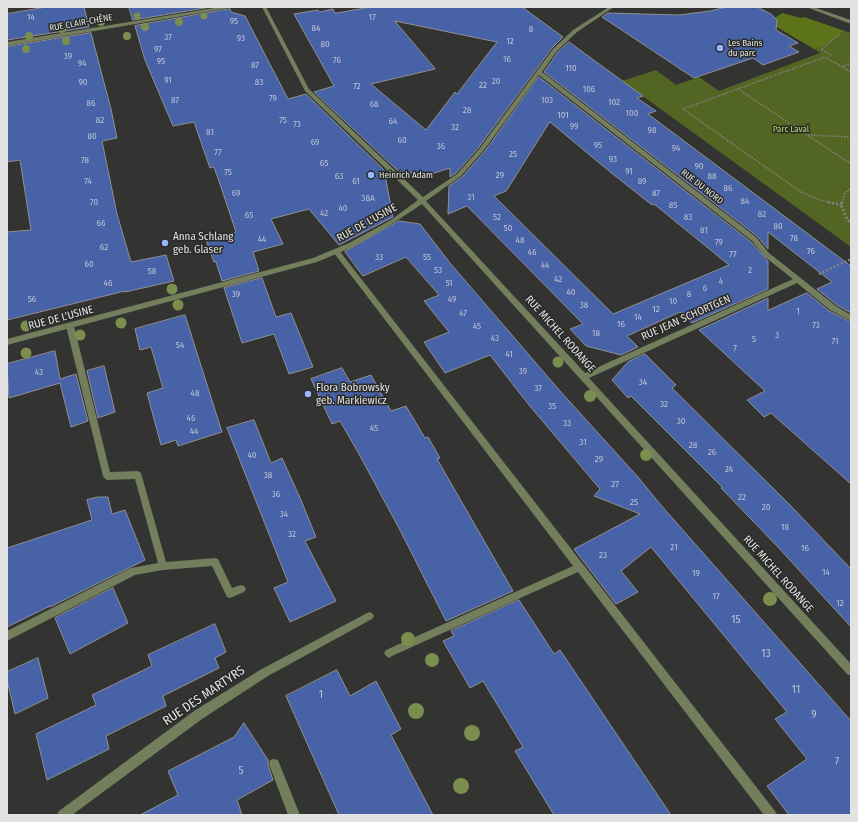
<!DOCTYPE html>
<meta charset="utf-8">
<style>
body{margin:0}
#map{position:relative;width:858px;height:822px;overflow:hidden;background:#333331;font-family:"Fira Sans Condensed",sans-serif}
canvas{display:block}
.frame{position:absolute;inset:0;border:8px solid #e1e2e1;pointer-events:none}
</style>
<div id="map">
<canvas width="858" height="822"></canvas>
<div class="frame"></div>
</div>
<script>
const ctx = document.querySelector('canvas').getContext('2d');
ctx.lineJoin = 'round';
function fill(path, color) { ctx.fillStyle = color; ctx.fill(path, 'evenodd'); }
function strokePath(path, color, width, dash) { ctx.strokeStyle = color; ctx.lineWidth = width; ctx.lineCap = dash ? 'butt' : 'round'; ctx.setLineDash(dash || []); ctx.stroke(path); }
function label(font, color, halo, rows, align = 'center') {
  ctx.font = font + ' "Fira Sans Condensed",sans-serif'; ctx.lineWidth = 3; ctx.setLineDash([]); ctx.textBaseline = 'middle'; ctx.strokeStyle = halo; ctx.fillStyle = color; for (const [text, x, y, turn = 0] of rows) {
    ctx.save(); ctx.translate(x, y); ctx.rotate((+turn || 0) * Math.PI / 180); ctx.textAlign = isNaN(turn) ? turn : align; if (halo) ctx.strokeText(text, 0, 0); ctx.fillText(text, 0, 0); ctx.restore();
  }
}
const green = new Path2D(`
 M845,31L851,33V247L622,81L656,70L676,85L699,77L719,91L820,53L814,49L824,46Z`);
const forest = new Path2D(`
 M782,13L801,18L804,17L845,31L824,46L814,49L775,26L777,22L775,18Z`);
const building = new Path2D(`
 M47,7H84L89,27L7,40V14Z
 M129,7H211L133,20Z
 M371,7H522L563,37L552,48L479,147L456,173L450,177V168L425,176L397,170L314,92L334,86L294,14L318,10L319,12L333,9L335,13ZM395,21L497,42L457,94L455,92L426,130L371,84L435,69Z
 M727,7H757L771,14L777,20L776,30L798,43L789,46L799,52L763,65L753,58L694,78L602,17L608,13L679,15L710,11Z
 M230,9L231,12L245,16L288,99L306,94L384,170L393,217L339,245L309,209L271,219L283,244L253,252L259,271L222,281L216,262H214L206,240L236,232L221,187L214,167L210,168L194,122L173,126L145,60L135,26Z
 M91,33L111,109L117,138L102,141L117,214L131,262L166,255L174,281L125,292V291L7,320V232L31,230L20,160L7,162V47Z
 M569,42L643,96L637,98L656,111L648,114L851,266V313L837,305L817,289L832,282L768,232V249L757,236L544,72L558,52Z
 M539,77L751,242L768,261V289L692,323L680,312L627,336L638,347L621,355L586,346L570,329L583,324L467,206L448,214L449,186L462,177L485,151ZM550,122L609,171L652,205L654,204L729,265L613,314L494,196L506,191Z
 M399,221L420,224L450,263L560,391L638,477L660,504L851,721V815H789L767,786L807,759L775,719L787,712L651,547L621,571L638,592L616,604L574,549L640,514L594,496L600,489L529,405L490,355L445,373L424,342L449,332L424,301L439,295L406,257L363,276L345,252Z
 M262,278L276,317L291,313L313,367L289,374L274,334L242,343L224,288Z
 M807,293L829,311L851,322V484L771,413L764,417L747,400L765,391L699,330L768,298V310Z
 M185,315L222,432L178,446L176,440L161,445L147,393L163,388L151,347L140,350L135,329Z
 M55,351L60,379L76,374L88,421L71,427L60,383L9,398L7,364Z
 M645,354L676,385L672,388L790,505L851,569V627L777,546L721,488L722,487L631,396L628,398L612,380L628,362Z
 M104,366L115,412L98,418L87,371Z
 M342,368L350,382L371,375L391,411L406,406L425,438L428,437L440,458L437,459L513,591L446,621L401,532L359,454L340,421L332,424L311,379Z
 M254,420L271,463L282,458L301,500L316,537L305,541L336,601L290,622L274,588L288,582L227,428Z
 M98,497H108L112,514L125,510L145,560L50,607V606L7,627V548L92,520L87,500Z
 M113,588L128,623L70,654L55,618Z
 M519,600L554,654L560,650L671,815H554L515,751L523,747L483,681L470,688L443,641L454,636L451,631Z
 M215,624L226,652L215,658L219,668L163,696L166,706L106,736L109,749L47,780L36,734L96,705L92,695L152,666L148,655Z
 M38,658L48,698L15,714L7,680V672Z
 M337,670L350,696L376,681L401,729L391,735L433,815H339L286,696Z
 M244,723L268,760V765L273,780L237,800L242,815H140L178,795L168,771L234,737Z`);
const pathFar1 = new Path2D(`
 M655,7H683
 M831,55L821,49L839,35
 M842,67L851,63
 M738,89L851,164
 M808,135L851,137
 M833,203L820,200L801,192L683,109L825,57L851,72
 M842,203L845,193L851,188`);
const path = new Path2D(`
 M828,202L841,205
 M842,202L841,205L847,219L851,223
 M819,274L851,259`);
const service = new Path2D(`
 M334,249H338L775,811L777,815H764L578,572L392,656L389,658L386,656L384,653L386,650L573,566L334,253Z
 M70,323L74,326L110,472L138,471L141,473L166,562L215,558L218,559L232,588L241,585L244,586L246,589L244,592L230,598L227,597L212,566L163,570L135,575L7,641V631L131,568L158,563L135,479L107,480L104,478L103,476L66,326Z
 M274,759L278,760L300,815H288L269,764L270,760Z`);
const minor = new Path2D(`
 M220,7H231L229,8L7,46V42Z
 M262,7H266L309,89L423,197L457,174L480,148L553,49L573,30L609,7H614L577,32L557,51L542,72L756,237L769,253L836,306L851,315V321L830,310L797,283L589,378L851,664V676L847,674L422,204L395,222L353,247L317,262L7,345V339L313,258L349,243L391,220L418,200L305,91ZM539,75L752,241L765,257L793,279L585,373L426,201L461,176L484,150Z
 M369,612L372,613L374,616L372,619L268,676L202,719L72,815H57L59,811L194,711L260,670Z`);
const tertiary = new Path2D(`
 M806,7H813L851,20V24Z`);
const trees = [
 [137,16,3.5],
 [204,16,3.5],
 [101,22,4],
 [179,22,4],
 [145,27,4],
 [62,29,4],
 [29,36,4],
 [127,36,4],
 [66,41,4],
 [26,49,4],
 [172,289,5.5],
 [178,305,5.5],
 [121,323,5.5],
 [26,326,5.5],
 [80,335,5.5],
 [26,353,5.5],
 [558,362,5.5],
 [590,396,6],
 [646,455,6],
 [770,599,7],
 [408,639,7],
 [432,660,7],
 [416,711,8],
 [472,733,8],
 [461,786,8]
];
const markers = [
 [720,48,4,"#98b5fd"],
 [371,175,4,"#98b5fd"],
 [165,243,4,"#98b5fd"],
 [308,394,4,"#98b5fd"]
];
const numberNames = [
 ["14",31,17],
 ["17",372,17],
 ["95",234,21],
 ["84",316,28],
 ["8",531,29],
 ["37",168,37],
 ["93",241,38],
 ["12",510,41],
 ["80",325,44],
 ["97",158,49],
 ["39",68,56],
 ["16",507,59],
 ["76",337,60],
 ["95",161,61],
 ["94",82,63],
 ["87",255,65],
 ["110",571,68],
 ["91",168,80],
 ["20",496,81],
 ["90",83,82],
 ["83",259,82],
 ["22",483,85],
 ["72",357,86],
 ["106",589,89],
 ["79",273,98],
 ["87",175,100],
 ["103",547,100],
 ["102",614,102],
 ["86",91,103],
 ["68",374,104],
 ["28",467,110],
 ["100",632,113],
 ["101",563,115],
 ["82",100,120],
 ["75",283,120],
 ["64",393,121],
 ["73",297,124],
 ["99",574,126],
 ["32",455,127],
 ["98",652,130],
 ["81",210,132],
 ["80",92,136],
 ["60",402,140],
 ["69",315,142],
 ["95",598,145],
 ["36",441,146],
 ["94",676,148],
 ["77",218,152],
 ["25",513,154],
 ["93",613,159],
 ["78",85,160],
 ["65",324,163],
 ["90",699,166],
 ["91",629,171],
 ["75",228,172],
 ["29",500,175],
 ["63",339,176],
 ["88",712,176],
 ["74",88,181],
 ["61",356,181],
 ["89",642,181],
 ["86",728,188],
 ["69",236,193],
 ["87",656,193],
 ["31",471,197],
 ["38A",368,198],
 ["84",745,201],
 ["70",94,202],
 ["85",673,205],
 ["40",343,208],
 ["42",324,213],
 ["82",762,214],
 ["65",249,215],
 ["52",497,217],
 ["83",688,217],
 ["66",101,223],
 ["80",778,226],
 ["50",508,228],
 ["81",704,230],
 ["78",794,238],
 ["44",262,239],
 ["48",520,240],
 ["79",719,242],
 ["62",104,247],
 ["76",811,251],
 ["46",532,252],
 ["77",733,254],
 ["33",379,257],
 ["55",427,257],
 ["60",89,264],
 ["44",545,265],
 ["53",438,270],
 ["2",750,270],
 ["58",152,271],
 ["42",558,279],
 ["4",721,281],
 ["46",108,283],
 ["51",449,283],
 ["6",705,288],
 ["40",571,292],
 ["39",236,294],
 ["8",689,294],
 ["56",32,299],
 ["49",452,299],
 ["10",673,301],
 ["38",584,305],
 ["12",656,309],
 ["1",798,311],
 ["47",463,313],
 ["14",638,317],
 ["16",621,324],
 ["73",816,325],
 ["45",477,326],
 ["18",596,333],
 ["3",777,335],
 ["43",495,338],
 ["5",754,339],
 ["71",835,341],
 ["54",180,345],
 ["7",735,348],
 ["41",509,354],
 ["39",523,371],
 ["43",39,372],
 ["34",643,382],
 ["37",538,388],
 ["48",195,393],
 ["32",664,404],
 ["35",552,406],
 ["46",191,418],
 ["30",681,421],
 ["33",567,423],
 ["45",374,428],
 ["44",194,431],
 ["31",583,442],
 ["28",693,445],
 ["26",712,452],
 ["40",252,455],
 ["29",599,459],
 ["24",729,469],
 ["38",268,475],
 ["27",615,484],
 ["36",276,494],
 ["22",742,497],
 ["25",634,502],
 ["20",766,507],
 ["34",284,514],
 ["18",785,527],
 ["32",292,534],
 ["21",674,547],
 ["16",805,548],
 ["23",603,555],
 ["14",826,572],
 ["19",696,573],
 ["17",716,596],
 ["12",840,603]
];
const farStreetnames = [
 ["RUE CLAIR-CHÊNE",81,23,-10],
 ["RUE DU NORD",702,187,38]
];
const farPoinames = [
 ["Les Bains",728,43],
 ["du parc",728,53],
 ["Heinrich Adam",379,175]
];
const farParknames = [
 ["Parc Laval",791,129]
];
const streetNames = [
 ["RUE DE L'USINE",367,223,-29],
 ["RUE DE L'USINE",61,318,-15],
 ["RUE JEAN SCHORTGEN",686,318,-24],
 ["RUE MICHEL RODANGE",560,334,48],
 ["RUE MICHEL RODANGE",778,574,48]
];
const poiNames = [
 ["Anna Schlang",173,237],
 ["geb. Glaser",173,250],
 ["Flora Bobrowsky",316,388],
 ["geb. Markiewicz",316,401]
];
const nearNumbernames = [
 ["15",736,620],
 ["13",766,654],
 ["11",796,690],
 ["1",321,695],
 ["9",814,715],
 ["7",837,762],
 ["5",241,771]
];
const nearStreetnames = [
 ["RUE DES MARTYRS",204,696,-34]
];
fill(green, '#536523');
fill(forest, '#5c7319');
fill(building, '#4862a8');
strokePath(building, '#8f9092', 1);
strokePath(pathFar1, '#848483', 1.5, [1.5, 1.5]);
strokePath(path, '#848483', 2.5, [2, 2]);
fill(service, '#737e5c');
fill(minor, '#737e5c');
fill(tertiary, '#737e5c');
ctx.fillStyle = '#7b8e4e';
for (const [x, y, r] of trees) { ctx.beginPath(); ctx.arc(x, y, r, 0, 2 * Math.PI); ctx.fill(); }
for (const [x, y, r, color] of markers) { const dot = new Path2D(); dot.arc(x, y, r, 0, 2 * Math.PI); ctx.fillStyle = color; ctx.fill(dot); strokePath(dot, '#292927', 1.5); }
label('9px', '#bbc2d3', null, numberNames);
label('9px', '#e1e2e1', '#292927', farStreetnames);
label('9px', '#e1e2e1', '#292927', farPoinames, 'left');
label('9px', '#b6d866', '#292927', farParknames);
label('11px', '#e1e2e1', '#292927', streetNames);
label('11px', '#e1e2e1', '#292927', poiNames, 'left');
label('11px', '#bbc2d3', null, nearNumbernames);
label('13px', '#e1e2e1', '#292927', nearStreetnames);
</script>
